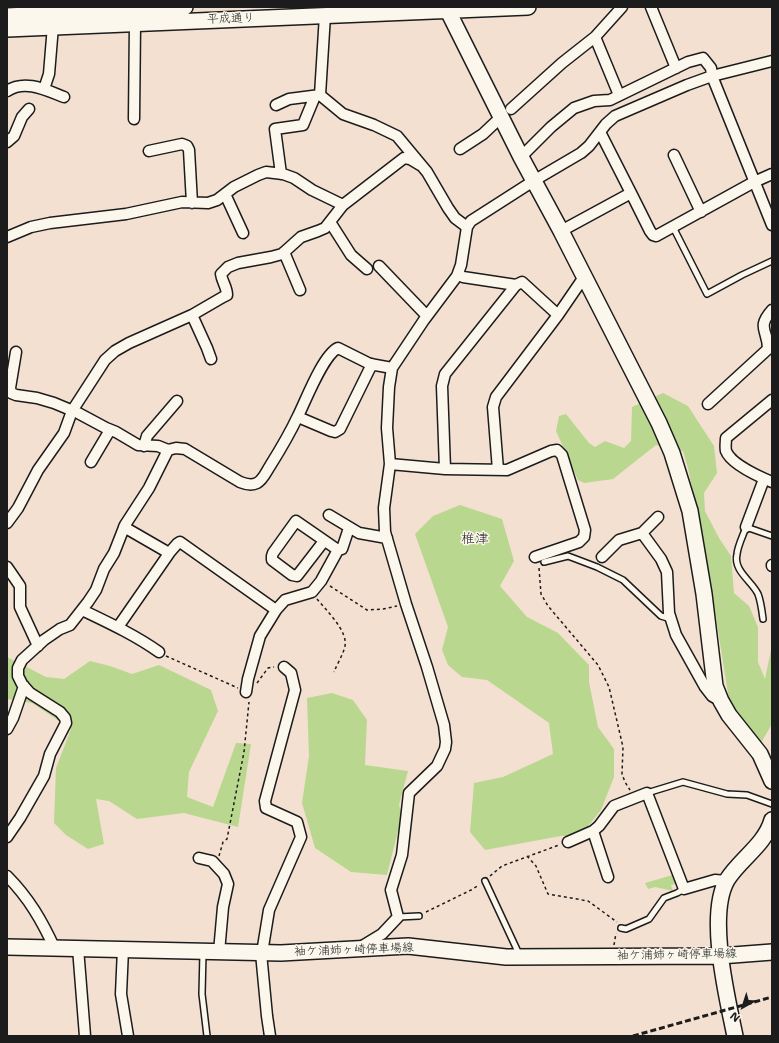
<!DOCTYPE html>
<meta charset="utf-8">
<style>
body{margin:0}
#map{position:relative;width:779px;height:1043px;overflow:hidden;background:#f3e0d1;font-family:"Shantell Sans",sans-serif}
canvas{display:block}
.frame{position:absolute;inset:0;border:8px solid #1c1c1c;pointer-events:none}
.north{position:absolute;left:723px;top:987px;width:40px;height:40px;-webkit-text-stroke:3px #fbf7ec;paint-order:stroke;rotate:219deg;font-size:11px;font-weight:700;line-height:16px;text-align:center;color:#1c1c1c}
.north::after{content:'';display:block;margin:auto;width:14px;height:18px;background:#1c1c1c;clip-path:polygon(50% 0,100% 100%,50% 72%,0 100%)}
</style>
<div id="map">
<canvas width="779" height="1043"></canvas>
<div class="frame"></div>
<div class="north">N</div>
</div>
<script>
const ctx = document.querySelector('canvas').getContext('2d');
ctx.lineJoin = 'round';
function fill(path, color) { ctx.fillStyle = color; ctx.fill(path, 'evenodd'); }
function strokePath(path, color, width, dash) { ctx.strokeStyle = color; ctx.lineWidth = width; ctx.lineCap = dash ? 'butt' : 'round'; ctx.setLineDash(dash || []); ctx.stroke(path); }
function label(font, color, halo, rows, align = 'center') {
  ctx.font = font + ' "Shantell Sans","Klee One",sans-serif'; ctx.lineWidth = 3; ctx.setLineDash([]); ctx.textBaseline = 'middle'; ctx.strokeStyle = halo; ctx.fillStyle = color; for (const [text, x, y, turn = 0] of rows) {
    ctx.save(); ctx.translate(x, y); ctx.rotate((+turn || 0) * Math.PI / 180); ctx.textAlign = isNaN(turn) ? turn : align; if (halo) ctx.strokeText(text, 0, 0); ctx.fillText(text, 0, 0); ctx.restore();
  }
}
const green = new Path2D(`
 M663,393L688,406L714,446L717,473L704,493L705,511L719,538L731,556L734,593L749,606L758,627V662L765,679L772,645V724L761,743L730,706L712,593L688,468L683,451L656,445L613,479L584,483L578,480L556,431L559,416L566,414L589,443L595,447L605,441L624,448L631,441L632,407Z
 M460,505L502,519L514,561L500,586L527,617L558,633L589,665V682L598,727L614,749V777L601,810L580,836H561L485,850L470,832L474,783L503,777L553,754L549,723L487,680L462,677L448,665L442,650L448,627L415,534L433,516Z
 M7,657L46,677L64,679L90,661L110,666L132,674L159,665L211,690L218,711L189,772L187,797L213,807L236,743L251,744L238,827L184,813L137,819L109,801L96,799L104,844L88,849L66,835L54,823L56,768L71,729L32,703L7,699Z
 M332,693L353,700L367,720L365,765L408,771L399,805L402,815L387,875L351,872L315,848L302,803L309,756L307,698Z
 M676,874L679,883L671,885L673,891L655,887L648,889L645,883Z`);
const path = new Path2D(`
 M539,568L541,594L548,606L598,665L609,687L623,747L622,774L625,782L630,790
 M330,586L367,610L383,609L397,606
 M317,599C326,610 348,631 345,646C343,655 337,664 334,672
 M166,656L238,688
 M257,683L268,668L274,667
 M219,856L223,842L227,839L244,752L249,702
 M527,856L536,866L548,894L588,901L617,922
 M490,876L502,866L559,845
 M426,912L471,890L479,885
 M614,945L616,933`);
const lane = new Path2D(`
 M673,227L707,294L742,275L772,261
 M544,562L568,556L597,567L623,580L661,616L671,619
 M763,619C762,611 761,602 758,594C752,581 733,571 737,554C738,545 743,536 746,527L772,536
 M647,793L683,782L727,794L747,795L772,804
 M485,881L519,954
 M398,917L419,916
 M621,928L626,929L649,919L664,898L677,893L684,889
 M203,953L202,994L207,1036`);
const street = new Path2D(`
 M651,7L676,68
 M325,15L320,95L343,114L374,125L397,136L427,172L448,208L455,218L467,227
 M595,37L619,95
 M44,89L49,74L53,26
 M7,91C25,79 46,90 64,97
 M276,105L289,99L320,95
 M511,109L562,63L595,37L622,7
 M134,119L135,23
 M600,132L631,193
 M7,142L14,136L22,117L29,109
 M460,149L483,134L501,117
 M149,151L182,144L187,146L189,150L192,203
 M674,155L701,212
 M521,157L551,127L574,108L594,101L610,100L688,62L703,58L711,68L712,76L772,225
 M281,174L275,129L303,125L315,96
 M225,194L243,233
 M330,222L351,255L367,269
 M561,231L631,193L650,231L653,235L656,236L754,182L772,174
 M7,237L31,227L50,223L126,214L182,202L208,203L217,200L234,187L258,175L266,172L283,174L294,178L312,190L343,205
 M284,252L300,290
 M379,266L427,316
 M458,274L463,277L516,285
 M192,315L207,348L211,359
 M16,352L10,388L11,393L16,395L37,398L54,403L78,413L106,428L116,432L138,445L158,446L168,450
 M772,400L726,438C726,442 725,447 726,451C731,464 760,477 772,482
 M708,404L768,349C768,330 756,328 772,310
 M298,417L331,431L335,432L340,429L372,364
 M144,446L147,436L177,401
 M91,462L110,430
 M390,464L445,469L507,470L551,451L557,450L562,455L585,530L584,537L579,542L535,557
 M445,469L442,386L445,374L516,285L522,282L558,315
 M498,470L493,407L496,397L558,315L584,277
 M329,515L359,533L387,538
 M7,523L18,508L38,470L64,433L72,411L105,360L115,351L129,343L192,315L223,297L227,295C227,287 222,282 221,274L228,267L238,263L271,257L282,254L301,237L318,231L325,228L343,205L404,158L410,159L420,165
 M124,527L169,553
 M746,527L764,479
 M642,533L661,559L667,572L669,613L676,635L705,687L712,696L719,700
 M324,541L297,576L292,575L272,560V556L273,553L296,521L338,550L342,549L349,528
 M602,557L619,540L642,533L658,517
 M772,566V565
 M7,567L20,586V607L38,646
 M82,610C109,623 135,635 159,652
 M118,627L170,552L177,544L180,542L276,610
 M246,692L248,679L260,636L276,610L285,600L312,592L321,581L338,550
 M7,729L13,718L24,686
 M593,831L608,877
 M7,837L20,818L44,776L50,754L66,723L65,718L60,712L30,693L22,684L18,676V668L22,660L44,640L60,629L70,625L88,602L96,590L104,569L114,553L125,525L149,488L168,450L176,448L185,449L240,482C245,484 251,486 257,483C263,480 266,472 270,466C280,450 290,433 298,416C306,400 323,355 338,348L370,364L392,368
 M568,842L593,831L599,826L614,806L647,793L684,889L715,880L726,881
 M199,858L212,861L224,874L228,884L223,907L219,952
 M7,876C29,898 42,921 55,949
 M78,948L85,1036
 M359,948L382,934L398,917L391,890L402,855L409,793L437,766L445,749L446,742L444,725L427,667L406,604L385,532L384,508L390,464L387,428L389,387L392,368L424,320L457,276L461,265L467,227L471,221L535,180L581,153L589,146L606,124L615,116L687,85L712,76L772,61
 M123,949L121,994L128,1036
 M261,953L267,1016L270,1036
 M262,953L269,910L301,837L297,822L266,808L265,801L295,690L291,673L284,667`);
const secondary = new Path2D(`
 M446,7L521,157L561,231L659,423L672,453L690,511L704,594L715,686L721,701L729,715L760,754L772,781
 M7,16L185,7
 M7,29L528,7
 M7,947L281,953L408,946L506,957L720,956L772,952
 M735,1036C727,997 707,915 727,880C740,859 765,845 772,820`);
const rail = new Path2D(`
 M633,1036L772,997`);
const streetNames = [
 ["平成通り",231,19,-2],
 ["袖ケ浦姉ヶ崎停車場線",354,950,-2],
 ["袖ケ浦姉ヶ崎停車場線",677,955,-1]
];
const quarterNames = [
 ["椎津",475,539]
];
fill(green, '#bad790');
strokePath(lane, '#1c1c1c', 8);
strokePath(street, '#1c1c1c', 13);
strokePath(secondary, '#1c1c1c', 18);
strokePath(path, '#1c1c1c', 1.5, [3, 3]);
strokePath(lane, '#fbf7ec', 5);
strokePath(street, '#fbf7ec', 10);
strokePath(secondary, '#fbf7ec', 15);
strokePath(rail, '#1c1c1c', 3, [6, 3]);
label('12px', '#1c1c1c', '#fbf7ec', streetNames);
label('14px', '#1c1c1c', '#fbf7ec', quarterNames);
</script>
